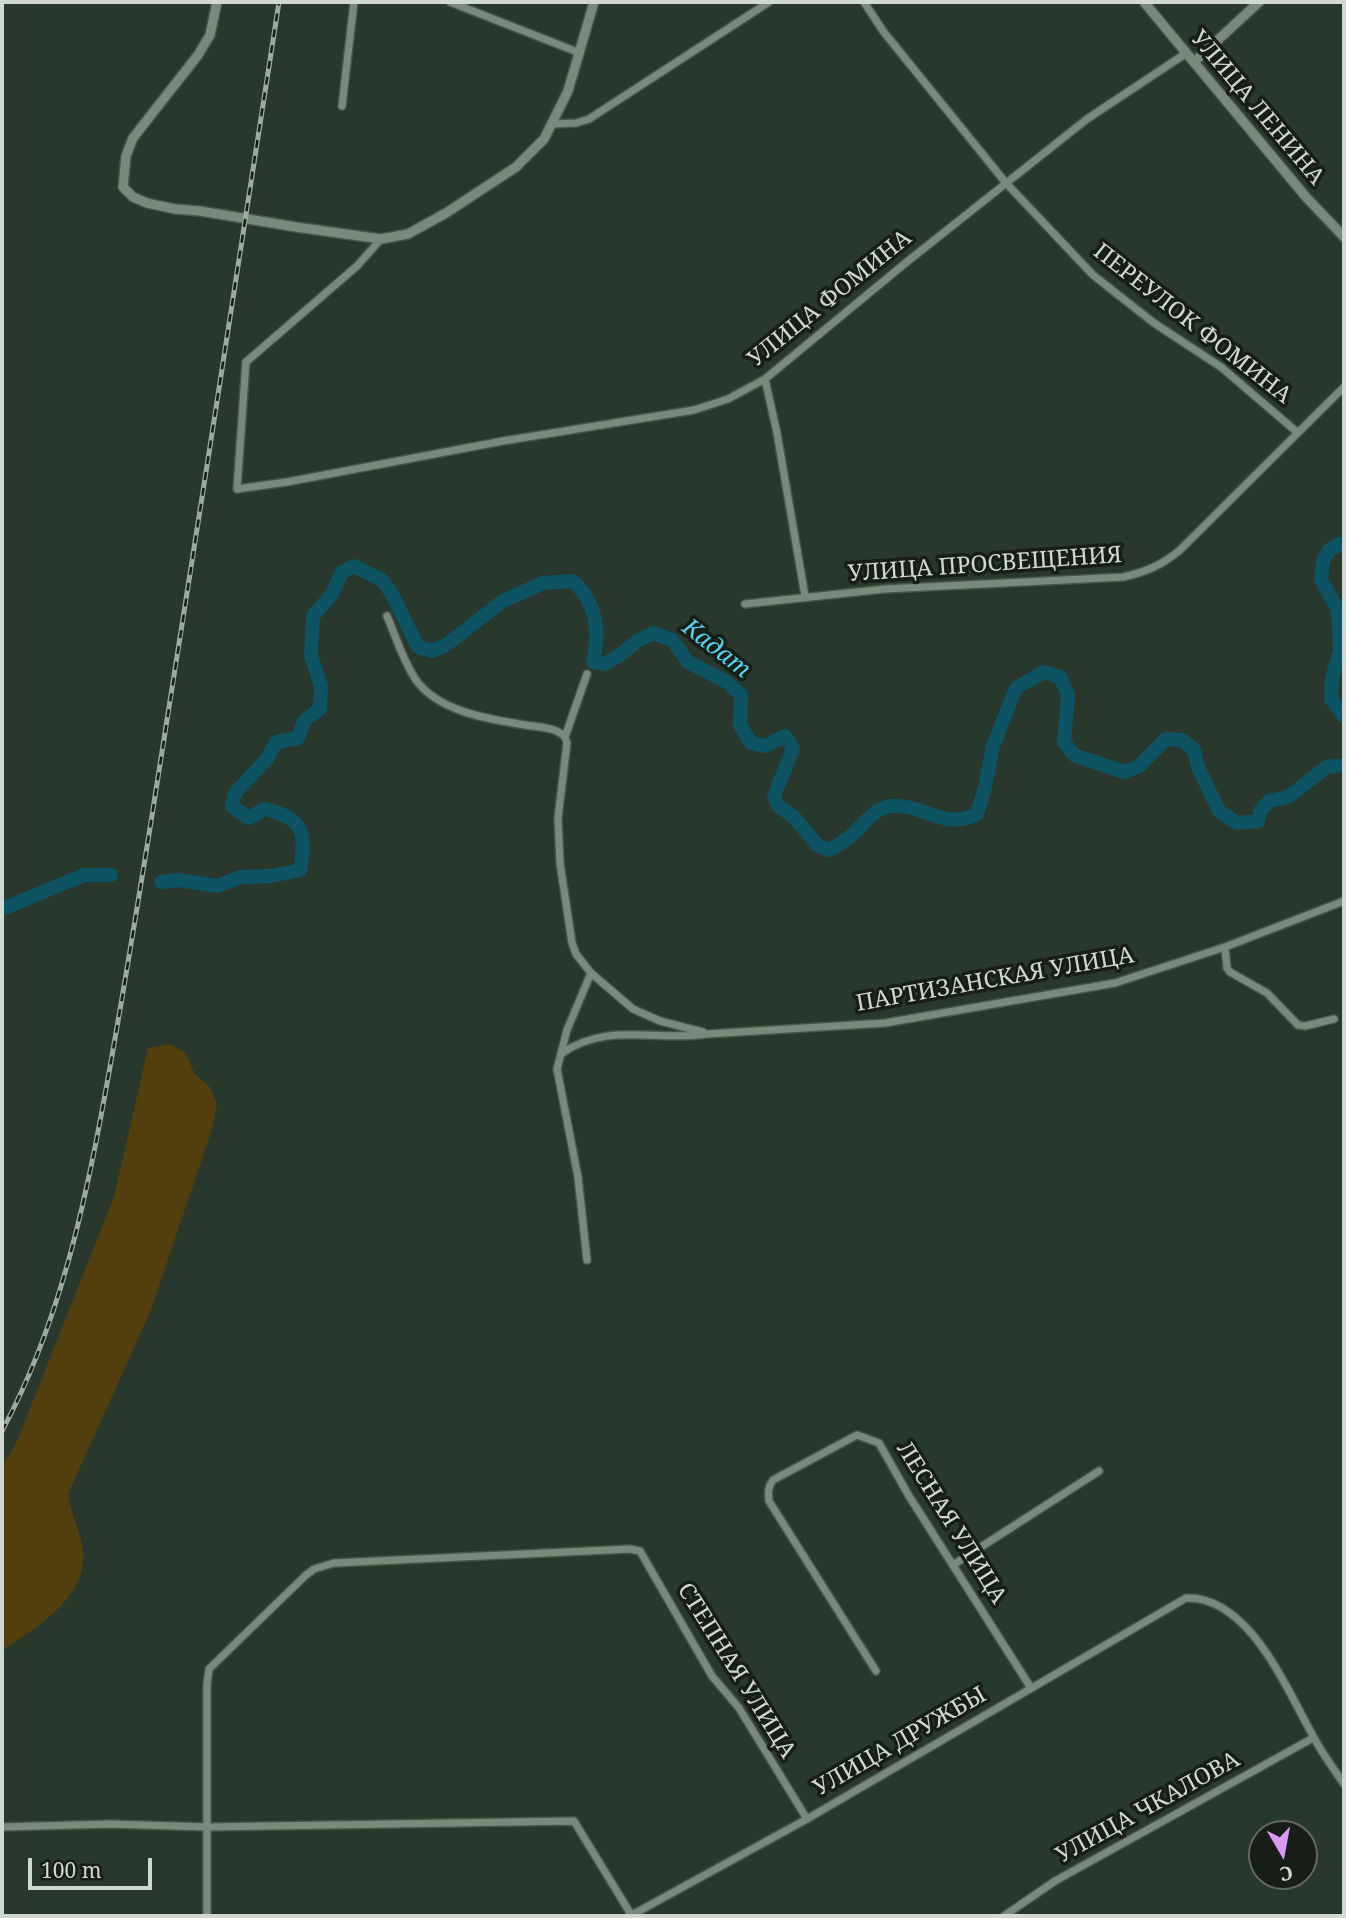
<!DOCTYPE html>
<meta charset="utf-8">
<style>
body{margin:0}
#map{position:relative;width:1346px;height:1918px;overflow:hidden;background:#29382d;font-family:"Noto Serif",serif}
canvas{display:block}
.frame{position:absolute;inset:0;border:4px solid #d0d9d1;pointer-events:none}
.north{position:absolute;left:1248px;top:1820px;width:70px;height:70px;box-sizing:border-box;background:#171e18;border:2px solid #616962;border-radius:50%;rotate:170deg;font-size:19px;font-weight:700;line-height:28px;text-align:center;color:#d0d9d1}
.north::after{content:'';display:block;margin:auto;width:24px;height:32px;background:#db99f5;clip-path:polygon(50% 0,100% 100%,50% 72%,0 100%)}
.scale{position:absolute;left:28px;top:1858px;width:124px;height:32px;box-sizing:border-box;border:4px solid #d0d9d1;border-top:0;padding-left:9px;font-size:21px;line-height:24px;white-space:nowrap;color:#d0d9d1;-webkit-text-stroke:5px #171e18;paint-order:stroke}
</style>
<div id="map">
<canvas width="1346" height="1918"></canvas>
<div class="frame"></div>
<div class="north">С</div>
<div class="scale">100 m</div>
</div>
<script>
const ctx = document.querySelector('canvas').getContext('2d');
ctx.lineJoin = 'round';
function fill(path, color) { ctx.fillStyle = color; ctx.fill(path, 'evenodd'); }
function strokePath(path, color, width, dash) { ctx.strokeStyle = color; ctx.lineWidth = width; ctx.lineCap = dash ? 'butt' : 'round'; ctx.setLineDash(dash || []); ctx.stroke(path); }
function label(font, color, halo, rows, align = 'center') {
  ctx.font = font + ' "Noto Serif",serif'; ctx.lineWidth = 7; ctx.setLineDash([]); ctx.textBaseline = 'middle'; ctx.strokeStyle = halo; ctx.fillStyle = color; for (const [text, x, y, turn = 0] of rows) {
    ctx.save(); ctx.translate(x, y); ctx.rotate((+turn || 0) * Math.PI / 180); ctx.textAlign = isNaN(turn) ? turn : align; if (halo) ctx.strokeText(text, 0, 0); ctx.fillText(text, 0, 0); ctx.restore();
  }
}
const green = new Path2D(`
 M169,1044L186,1053L194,1073L209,1086L217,1104L212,1129L151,1310L68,1494C71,1514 81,1532 83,1551C88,1598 35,1628 2,1651V1467L17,1441L114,1197L148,1048Z`);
const river = new Path2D(`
 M1344,546L1340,544L1329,550L1323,561L1321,580L1337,608L1339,626L1340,651L1332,679L1331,699L1344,716
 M161,882L178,880L218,886L240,877L271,876L300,870C307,833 303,817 264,809L249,818L232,806L235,793L267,759L276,742L298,738L304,721L320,709L321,686L311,655L313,616L332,594L342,572L354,566L382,580L392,594L418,647L432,651L446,645L503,601L543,583L573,581C597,604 600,630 593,662L605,664L621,654L637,641L653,633L672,640L688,662L727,682L741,695L740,725L751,743L765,746L785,736L793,749L774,796L778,806L794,817L817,845L829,850C839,845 848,839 856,831C868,820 874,808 892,806C924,804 944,831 977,814L985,787L993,746L1016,688L1044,672L1060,677L1068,695L1064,742L1074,755L1124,772L1139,766L1166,739L1182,740L1194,750L1198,767L1219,811L1237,823L1258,821L1261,810L1269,801L1288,797L1327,767L1344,765
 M2,909L84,875H111`);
const minor = new Path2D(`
 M450,2L580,53
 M864,2L883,31L1006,183L1093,275L1154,323L1221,367L1297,432
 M342,106L354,2
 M553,124L576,123L589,119L769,2
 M381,239L357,266L246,362L237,489L287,482L503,441L694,410L728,399L765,379L908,261L1087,119L1185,54
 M765,379L777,433L805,596
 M745,604L885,589L1123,577C1146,572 1162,565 1180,550L1344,387
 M387,616C396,637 403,661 416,680C439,712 489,719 525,725C538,727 556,727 565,737L567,743L558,818L560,863L572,943L576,954L591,973L567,1030L557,1069L578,1177L587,1260
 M565,737L587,674
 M1225,947L1227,968L1230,972L1267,993L1298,1025L1305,1026L1334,1019
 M591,973L633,1009L660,1021L703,1032
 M561,1054C607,1021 656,1042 707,1034L885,1023L1115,983L1225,947L1344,901
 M953,1565L1099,1471
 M876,1671L769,1501C768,1492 768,1487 773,1480L857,1435L879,1443L909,1496L1031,1688
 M2,1827L110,1824L207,1827L574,1821L632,1916
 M207,1916V1685L209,1669L306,1575L314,1569L334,1563L630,1549L640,1551L712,1676L739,1708L807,1819
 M630,1916L807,1819L1186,1598C1249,1596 1286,1688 1312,1734C1321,1752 1333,1768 1344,1784
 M1004,1916L1055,1881L1313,1738`);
const tertiary = new Path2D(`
 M217,2L210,35L198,55L133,138L126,156L123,187L133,197L147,203L175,209L200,211L296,227L381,239L408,234L446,213L516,167L544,139L568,91L594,2
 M1144,2L1306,197L1344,237
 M1194,62L1259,2`);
const rail = new Path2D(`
 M2,1431C59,1325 85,1206 106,1089C122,1002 136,915 150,828C194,553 236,277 279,2`);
const streetNames = [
 ["УЛИЦА ЛЕНИНА",1257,108,50],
 ["УЛИЦА ФОМИНА",830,299,-39],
 ["ПЕРЕУЛОК ФОМИНА",1192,324,38],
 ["УЛИЦА ПРОСВЕЩЕНИЯ",985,565,-4],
 ["ПАРТИЗАНСКАЯ УЛИЦА",995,980,-10],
 ["ЛЕСНАЯ УЛИЦА",951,1523,58],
 ["СТЕПНАЯ УЛИЦА",736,1671,58],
 ["УЛИЦА ДРУЖБЫ",900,1742,-30],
 ["УЛИЦА ЧКАЛОВА",1148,1808,-29]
];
const waterNames = [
 ["Кадат",716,649,38]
];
fill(green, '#523f0d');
strokePath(river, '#0d5363', 14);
strokePath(minor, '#46544a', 10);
strokePath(tertiary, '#46544a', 12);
strokePath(minor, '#798a7d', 7);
strokePath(tertiary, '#798a7d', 9);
strokePath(rail, '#9fa9a1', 5);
strokePath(rail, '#171e18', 2.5, [8]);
label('23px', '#d0d9d1', '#171e18', streetNames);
label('italic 24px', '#56d1f0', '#171e18', waterNames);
</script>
